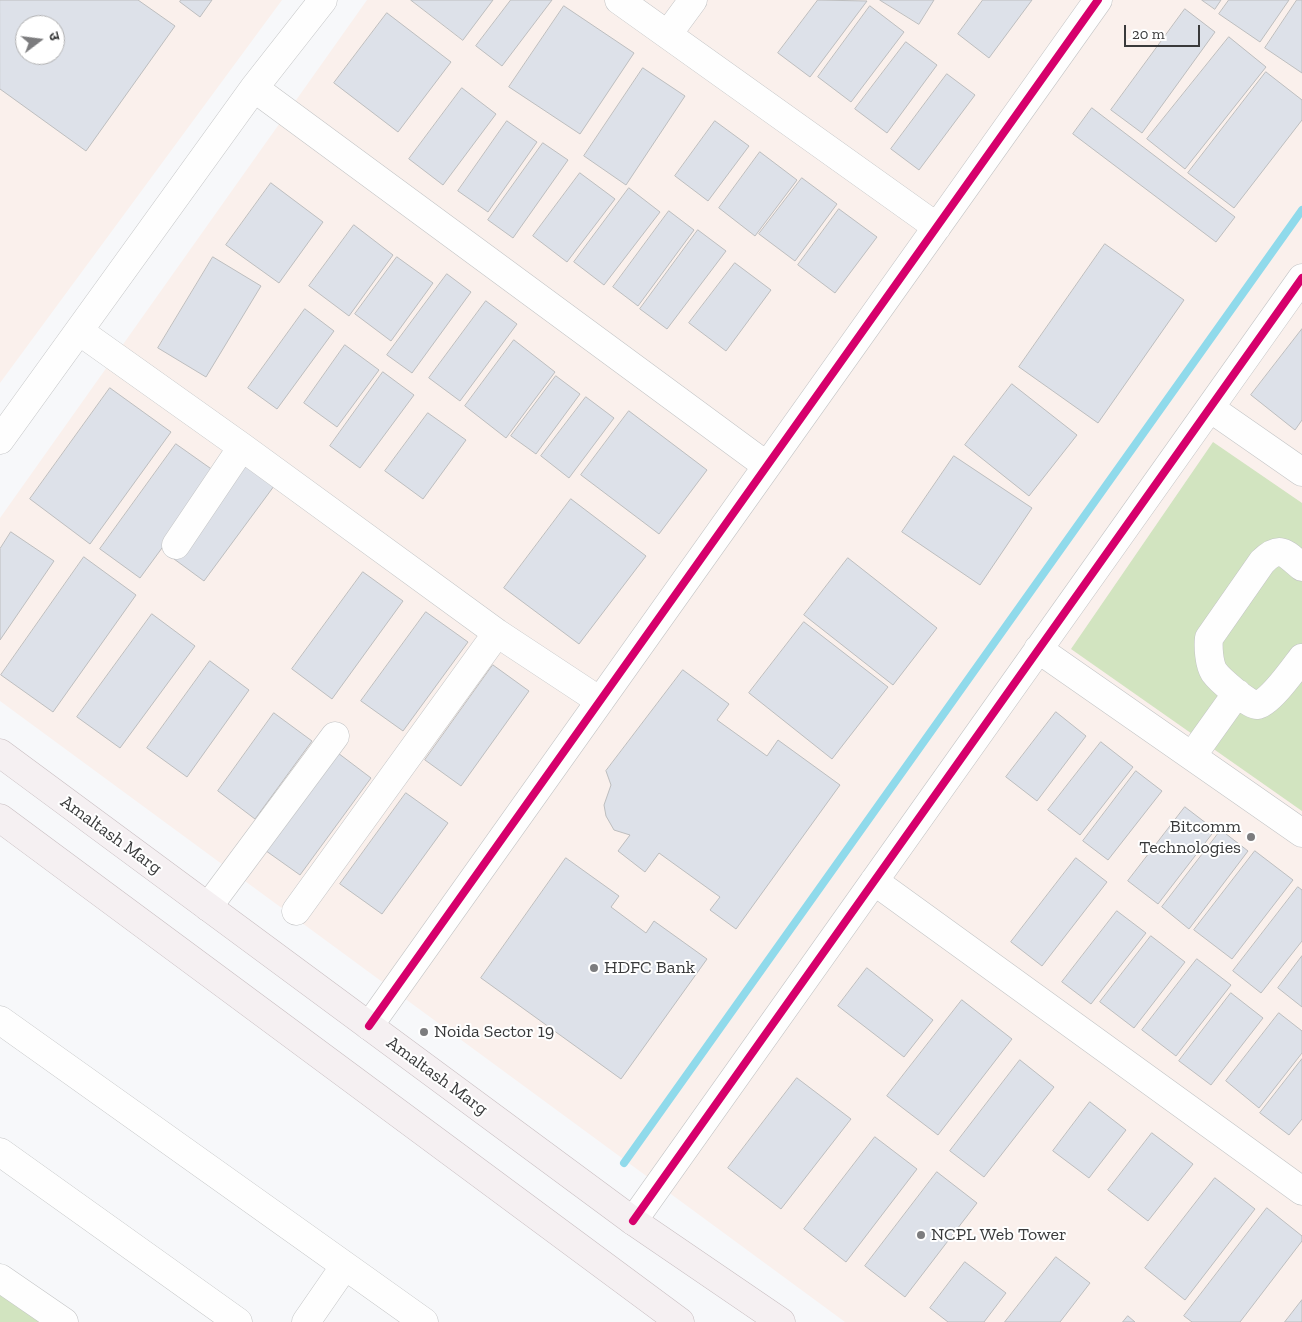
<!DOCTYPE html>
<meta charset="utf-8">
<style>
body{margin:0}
#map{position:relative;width:1302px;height:1322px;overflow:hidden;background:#f7f8fa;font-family:"Zilla Slab","Noto Sans Devanagari",serif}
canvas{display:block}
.north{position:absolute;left:15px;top:15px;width:50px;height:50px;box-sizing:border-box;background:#fff;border:1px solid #b0b0b1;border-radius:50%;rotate:75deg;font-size:14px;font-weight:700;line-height:20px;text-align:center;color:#393a3b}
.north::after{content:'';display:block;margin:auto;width:18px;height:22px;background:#7c7c7e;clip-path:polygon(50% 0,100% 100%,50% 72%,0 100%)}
.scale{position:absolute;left:1124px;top:25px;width:76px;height:22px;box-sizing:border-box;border:2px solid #393a3b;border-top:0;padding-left:6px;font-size:15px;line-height:18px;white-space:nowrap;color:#393a3b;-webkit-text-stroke:4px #fff;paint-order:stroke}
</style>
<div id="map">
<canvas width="1302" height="1322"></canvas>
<div class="north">उ</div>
<div class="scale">20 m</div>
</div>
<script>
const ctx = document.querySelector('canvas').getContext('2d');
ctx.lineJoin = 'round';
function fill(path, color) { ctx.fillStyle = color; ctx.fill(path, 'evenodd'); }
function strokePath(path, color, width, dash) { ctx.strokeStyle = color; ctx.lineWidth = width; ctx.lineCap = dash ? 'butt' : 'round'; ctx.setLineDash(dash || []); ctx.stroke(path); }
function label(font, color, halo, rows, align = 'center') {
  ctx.font = font + ' "Zilla Slab",serif'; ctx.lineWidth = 4; ctx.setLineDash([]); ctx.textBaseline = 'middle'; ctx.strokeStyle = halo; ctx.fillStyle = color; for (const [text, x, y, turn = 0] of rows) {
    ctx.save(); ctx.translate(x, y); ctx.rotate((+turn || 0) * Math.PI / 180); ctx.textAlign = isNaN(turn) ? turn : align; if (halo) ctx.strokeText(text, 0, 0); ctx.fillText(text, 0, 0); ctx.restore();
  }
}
const industrial = new Path2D(`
 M0,0H282L0,383ZM25,25H55V55H25Z
 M367,0H1302V1322H845L0,701V518Z`);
const green = new Path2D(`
 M1213,442L1302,503V811L1071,649Z
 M0,1278L64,1322H0Z`);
const stream = new Path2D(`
 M624,1163L1302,210`);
const building = new Path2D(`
 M0,0H138L175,26L86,151L0,89ZM25,25H55V55H25Z
 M181,0H212L200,17L180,2Z
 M411,0H493L463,40Z
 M511,0H552L502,66L476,46Z
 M818,0L867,1L810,77L778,53Z
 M880,0H934L919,24Z
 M983,0H1032L989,58L958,34Z
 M1202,0H1221L1215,9Z
 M1229,0H1289L1260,42L1219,14Z
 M1297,0H1302V73L1265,48Z
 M564,6L634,53L580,134L509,87Z
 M870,6L904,32L851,102L818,77Z
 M1185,9L1215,32L1142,133L1111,110Z
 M387,13L451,62L398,132L334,83Z
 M1229,37L1266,67L1185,169L1147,139Z
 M906,42L937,65L887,133L855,109Z
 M643,68L685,96L626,185L584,156Z
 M1266,72L1302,100V120L1234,208L1188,173Z
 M947,74L975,95L919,170L891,149Z
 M462,88L496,114L443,185L409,159Z
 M1092,108L1235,217L1216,242L1073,134Z
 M507,121L537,142L488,212L458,191Z
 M715,121L749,146L708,201L675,176Z
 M543,143L568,160L513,238L488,220Z
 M760,152L797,180L755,236L719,208Z
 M580,173L615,199L567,262L533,236Z
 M802,178L837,204L795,261L759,234Z
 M271,183L323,222L279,283L226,245Z
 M629,188L660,212L604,285L574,262Z
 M839,209L877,237L835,293L798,265Z
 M669,211L694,230L638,306L613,287Z
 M354,225L393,255L349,316L309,286Z
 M698,230L726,251L667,329L640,309Z
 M1105,244L1184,300L1098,423L1019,367Z
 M213,257L261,286L206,377L158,348Z
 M397,257L433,283L391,341L355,314Z
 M735,263L771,290L726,351L689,323Z
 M447,274L471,292L412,373L387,355Z
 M486,301L517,324L460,401L429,378Z
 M305,309L334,331L277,409L248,388Z
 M1302,329V420L1295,430L1251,395Z
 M514,340L555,372L506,438L465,406Z
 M345,345L379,370L337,427L304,403Z
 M383,372L414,395L360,468L330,446Z
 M556,376L580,394L536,454L511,436Z
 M1012,384L1077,435L1029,496L965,445Z
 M110,388L171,432L90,544L30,499Z
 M586,397L614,418L569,478L541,456Z
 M629,411L707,470L659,534L581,475Z
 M428,413L466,440L423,499L385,471Z
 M176,444L217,473L140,578L100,549Z
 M954,456L1032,508L980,585L902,532Z
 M242,457L277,482L204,581L170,556Z
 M571,499L646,556L579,644L504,588Z
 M11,532L54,561L0,640V549Z
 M84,557L136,595L53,712L1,675Z
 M848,558L937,628L893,685L804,615Z
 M363,572L403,601L332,699L292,669Z
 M426,612L468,642L403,731L361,701Z
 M152,614L195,646L120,748L77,717Z
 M804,622L888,687L832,759L749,693Z
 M210,661L249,690L187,777L147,748Z
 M493,665L529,691L461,786L425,760Z
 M683,670L729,704L717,720L767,756L778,740L840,785L736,929L710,910L720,897L659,853L645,872L618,851L630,835L614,830L606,816L604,805L611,785L606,771Z
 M1056,712L1086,736L1037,801L1006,777Z
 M274,713L312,741L255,819L218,791Z
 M1101,742L1133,767L1080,835L1048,810Z
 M334,750L371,778L300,875L262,848Z
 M1136,771L1162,791L1108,860L1083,841Z
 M406,793L448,823L382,914L340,884Z
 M1185,807L1215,830L1158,904L1128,881Z
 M1221,830L1248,851L1189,929L1162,907Z
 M1255,851L1293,880L1232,959L1194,930Z
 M566,858L619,896L611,907L646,933L654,921L707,959L621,1079L481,978Z
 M1076,858L1107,882L1042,966L1011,942Z
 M1298,887L1302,890V941L1261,993L1233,971Z
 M1117,911L1146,933L1091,1004L1062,982Z
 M1151,936L1185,962L1134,1028L1100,1002Z
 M1302,956V1007L1278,988Z
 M1197,959L1231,985L1176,1056L1142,1030Z
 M867,968L933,1020L904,1057L838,1006Z
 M1231,993L1263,1018L1211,1085L1179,1061Z
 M962,1000L1012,1039L938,1135L887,1096Z
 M1279,1013L1302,1031V1053L1259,1108L1226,1081Z
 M1302,1059V1119L1289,1135L1260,1113Z
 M1020,1060L1054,1087L984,1177L950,1151Z
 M797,1078L851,1119L781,1209L728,1168Z
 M1090,1102L1126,1130L1089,1178L1053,1151Z
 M1152,1133L1193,1164L1148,1221L1108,1190Z
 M875,1137L917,1169L846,1262L804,1229Z
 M937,1172L977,1203L905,1297L865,1266Z
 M1215,1178L1255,1209L1185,1300L1145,1268Z
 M1267,1208L1302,1236V1241L1240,1322H1192L1184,1316Z
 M1056,1257L1090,1283L1060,1322H1005Z
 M965,1262L1006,1293L984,1322H948L930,1308Z
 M1302,1300V1322H1285Z
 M1128,1316L1135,1322H1123Z`);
const minor = new Path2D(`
 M619,0L937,227
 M668,34L693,0
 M254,88L767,466
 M79,331L242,447L497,633L600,701
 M1210,408L1302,472
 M0,440L254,88L323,0
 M176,545L242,447
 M1302,567C1285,553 1280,544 1262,562L1209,638C1208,647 1209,664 1214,672C1219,679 1248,705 1257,705C1269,704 1295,667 1302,658
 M1038,649L1302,833
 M1192,756L1237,693
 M874,881L1302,1191
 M208,907L335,736
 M296,911L497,633
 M0,1020L424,1322
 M369,1026L1098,0
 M0,1152L238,1322
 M633,1221L1302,278
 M0,1278L64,1322
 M306,1322L344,1267`);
const major = new Path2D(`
 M0,753L633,1221L781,1322
 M0,818L680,1322`);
const cycleway = new Path2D(`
 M369,1026L1098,0
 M633,1221L1302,278`);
const markers = [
 [1251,837,5,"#7c7c7e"],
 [594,968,5,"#7c7c7e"],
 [424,1032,5,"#7c7c7e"],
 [921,1235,5,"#7c7c7e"]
];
const poiNames = [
 ["Bitcomm",1241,827,"right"],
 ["Technologies",1241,848,"right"],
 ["HDFC Bank",604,968],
 ["Noida Sector 19",434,1032],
 ["NCPL Web Tower",931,1235]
];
const streetNames = [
 ["Amaltash Marg",111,835,36],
 ["Amaltash Marg",437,1076,36]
];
fill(industrial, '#faf0ec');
fill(green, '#d2e4c0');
strokePath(stream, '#90daeb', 8);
fill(building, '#dde1e9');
strokePath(building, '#bdbebf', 1);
strokePath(minor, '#c3c4c5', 29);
strokePath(major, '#c8bec1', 29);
strokePath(minor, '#fefefe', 28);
strokePath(major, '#f5f0f2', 28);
strokePath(cycleway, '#d6006c', 8);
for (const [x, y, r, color] of markers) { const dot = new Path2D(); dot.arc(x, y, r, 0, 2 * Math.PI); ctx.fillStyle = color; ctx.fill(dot); strokePath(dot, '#fff', 2); }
label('18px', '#393a3b', '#fff', poiNames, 'left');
label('18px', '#393a3b', '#fff', streetNames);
</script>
